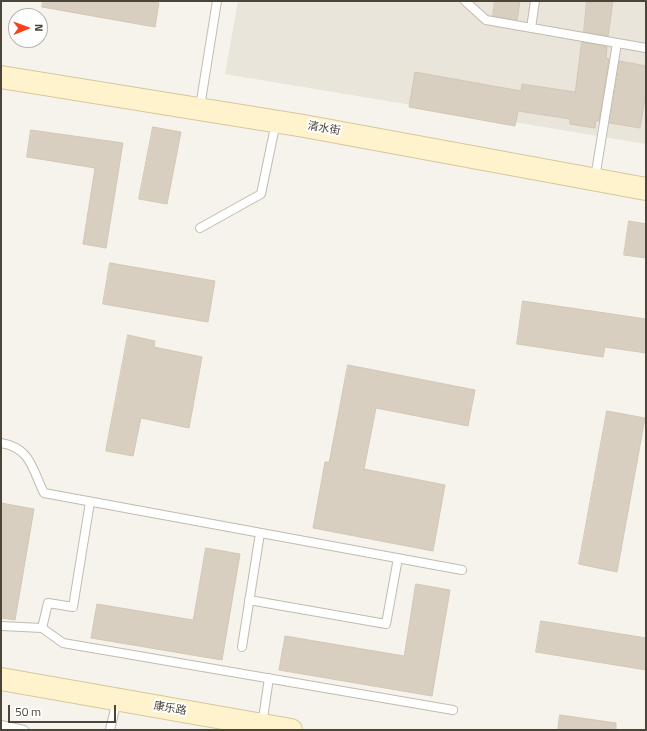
<!DOCTYPE html>
<meta charset="utf-8">
<style>
body{margin:0}
#map{position:relative;width:647px;height:731px;overflow:hidden;background:#f6f3ec;font-family:"Titillium Web",sans-serif}
canvas{display:block}
.frame{position:absolute;inset:0;border:2px solid #4b4439;pointer-events:none}
.north{position:absolute;left:8px;top:8px;width:40px;height:40px;box-sizing:border-box;background:#fff;border:1px solid #b7b4b0;border-radius:50%;rotate:89deg;font-size:11px;font-weight:700;line-height:16px;text-align:center;color:#4b4439}
.north::after{content:'';display:block;margin:auto;width:14px;height:18px;background:#fc3f1d;clip-path:polygon(50% 0,100% 100%,50% 72%,0 100%)}
.scale{position:absolute;left:8px;top:705px;width:108px;height:18px;box-sizing:border-box;border:2px solid #4b4439;border-top:0;padding-left:5px;font-size:12px;line-height:14px;white-space:nowrap;color:#4b4439;-webkit-text-stroke:3px #fff;paint-order:stroke}
</style>
<div id="map">
<canvas width="647" height="731"></canvas>
<div class="frame"></div>
<div class="north">N</div>
<div class="scale">50 m</div>
</div>
<script>
const ctx = document.querySelector('canvas').getContext('2d');
ctx.lineJoin = 'round';
function fill(path, color) { ctx.fillStyle = color; ctx.fill(path, 'evenodd'); }
function strokePath(path, color, width, dash) { ctx.strokeStyle = color; ctx.lineWidth = width; ctx.lineCap = dash ? 'butt' : 'round'; ctx.setLineDash(dash || []); ctx.stroke(path); }
function label(font, color, halo, rows, align = 'center') {
  ctx.font = font + ' "Titillium Web","Noto Sans SC",sans-serif'; ctx.lineWidth = 4; ctx.setLineDash([]); ctx.textBaseline = 'middle'; ctx.strokeStyle = halo; ctx.fillStyle = color; for (const [text, x, y, turn = 0] of rows) {
    ctx.save(); ctx.translate(x, y); ctx.rotate((+turn || 0) * Math.PI / 180); ctx.textAlign = isNaN(turn) ? turn : align; if (halo) ctx.strokeText(text, 0, 0); ctx.fillText(text, 0, 0); ctx.restore();
  }
}
const residential = new Path2D(`
 M238,1H646V144L225,74Z`);
const building = new Path2D(`
 M43,1H150L159,3L155,27L42,7Z
 M495,1H520L517,20L493,16Z
 M587,1H613L608,36L584,32Z
 M582,42L607,47L606,58L609,59L599,121L596,120L595,128L570,124V119L518,111L515,126L409,107L415,72L521,91L522,84L575,92Z
 M620,61L646,66V93L640,128L610,123Z
 M153,127L181,132L167,204L139,199Z
 M31,130L123,143L106,248L83,244L95,168L27,157Z
 M629,221L646,224V258L624,255Z
 M110,263L215,281L208,322L103,304Z
 M523,301L646,319V353L605,347L603,357L517,344Z
 M128,335L155,341L154,347L202,357L189,428L141,418L133,456L106,451Z
 M348,365L475,390L468,426L376,408L364,469L445,485L433,551L313,528L325,462H329Z
 M607,411L645,418L617,572L579,564Z
 M1,503L34,509L15,620L1,618Z
 M206,548L240,554L222,660L91,638L97,604L193,620Z
 M416,584L450,590L432,696L279,670L285,636L404,656Z
 M541,621L646,638V670L536,652Z
 M560,715L616,723V730H558Z`);
const lane = new Path2D(`
 M465,1L486,20L646,48
 M531,28L535,1
 M200,107L217,1
 M595,178L617,43
 M200,228L261,194L276,122
 M1,443C31,448 32,469 44,493L462,570
 M249,600L386,624L398,558
 M1,626L42,628L63,643L453,710
 M42,628L48,603L73,607L90,502
 M242,647L260,533
 M1,725L24,730
 M262,725L269,678
 M110,730L117,700`);
const secondary = new Path2D(`
 M1,77L304,126L646,189
 M1,679L291,730`);
const streetNames = [
 ["清水街",324,129,10],
 ["康乐路",170,709,10]
];
fill(residential, '#eae5da');
fill(building, '#d8cfc1');
strokePath(building, '#d3c7b4', 1);
strokePath(lane, '#c2bbae', 10);
strokePath(secondary, '#d6c79b', 24);
strokePath(lane, '#fff', 8);
strokePath(secondary, '#fff3cd', 22);
label('11px', '#4b4439', '#fff', streetNames);
</script>
